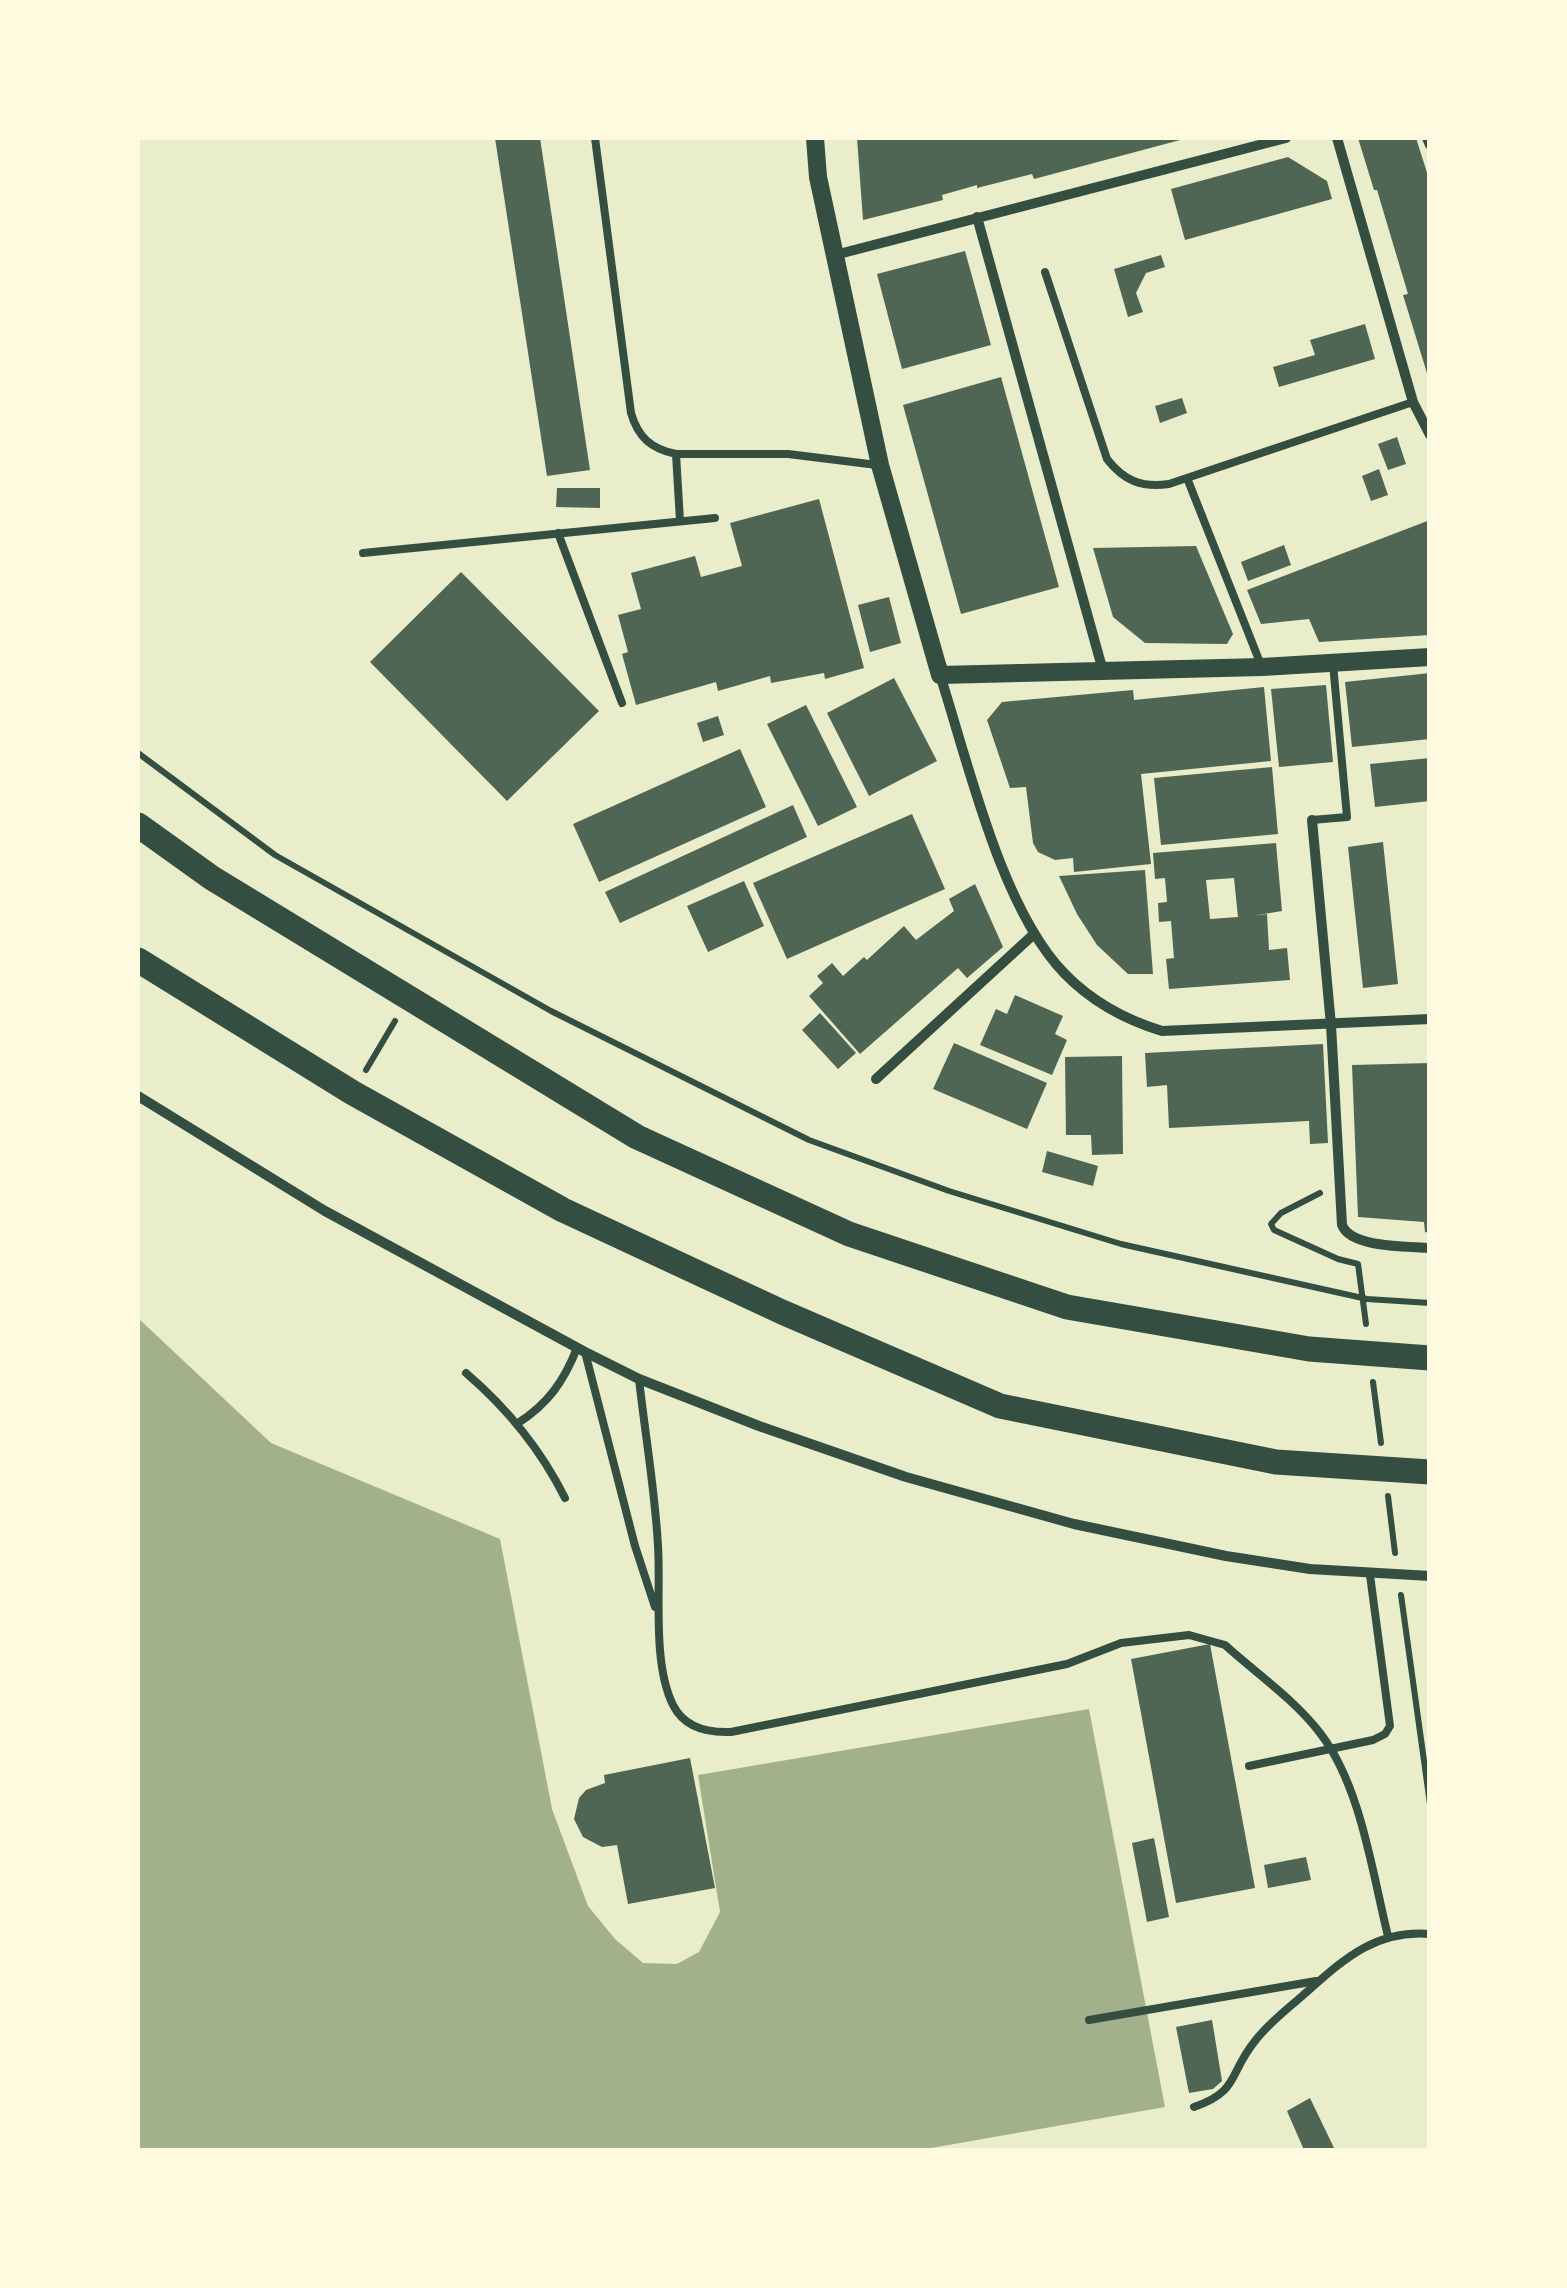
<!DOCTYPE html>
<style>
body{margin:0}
#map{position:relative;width:1567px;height:2288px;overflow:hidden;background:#e9edc9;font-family:"Roboto Condensed",sans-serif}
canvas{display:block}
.frame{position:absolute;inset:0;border:140px solid #fefae0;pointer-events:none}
</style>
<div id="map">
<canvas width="1567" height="2288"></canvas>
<div class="frame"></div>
</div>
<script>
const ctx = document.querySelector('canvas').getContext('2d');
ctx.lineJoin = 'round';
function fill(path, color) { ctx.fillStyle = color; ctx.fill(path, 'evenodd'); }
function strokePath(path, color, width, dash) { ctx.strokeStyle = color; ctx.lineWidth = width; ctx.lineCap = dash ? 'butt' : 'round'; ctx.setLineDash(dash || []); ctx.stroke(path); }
const water = new Path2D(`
 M138,1318L271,1443L500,1539L552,1809L588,1906L615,1939L643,1963L677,1964L699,1952L720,1912L698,1775L1089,1709L1165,2107L920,2150H138Z`);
const building = new Path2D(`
 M495,138H540L590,470L547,476Z
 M857,138H1184V139L1034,179L1032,174L977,188V185L942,195L943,200L863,220Z
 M1358,138H1416L1430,182V383L1403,295L1408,294L1377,190H1374Z
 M1288,157L1327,181L1332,199L1185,240L1171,189Z
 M965,251L991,345L902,369L877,274Z
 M1161,255L1165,267L1146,273L1136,293L1143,312L1128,317L1114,269Z
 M1365,324L1375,359L1279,387L1273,367L1315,355L1310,340Z
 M1001,377L1059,587L961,614L903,405Z
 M1182,398L1187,413L1160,423L1155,406Z
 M1397,437L1406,464L1388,470L1378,444Z
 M1379,469L1388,495L1371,501L1362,476Z
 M557,488H600V508L556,507Z
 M819,499L864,668L825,679L824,673L771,683L770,676L718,691L716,682L636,705L622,654L628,652L618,615L641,609L631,573L695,556L701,577L742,566L730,523Z
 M1430,520V635L1319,642L1309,619L1261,624L1247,590Z
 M1284,545L1291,565L1248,581L1241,562Z
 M1196,546L1233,634L1227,644L1145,643L1113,617L1093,548Z
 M461,572L599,711L507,801L370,662Z
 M889,597L901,643L870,652L858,605Z
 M1430,673V739L1352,747L1345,682Z
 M894,678L937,761L869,796L827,713Z
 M1326,685L1333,762L1279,767L1271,689Z
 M1264,687L1271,761L1141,774L1151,864L1074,872L1073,858L1055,860L1038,852L1033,843L1026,787L1010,788L987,720L1002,702L1133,690L1134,700Z
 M806,705L857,807L818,826L767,724Z
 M718,716L724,735L703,742L697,723Z
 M740,749L766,807L599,882L573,824Z
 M1430,758V801L1375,807L1370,764Z
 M1272,767L1278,834L1161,845L1154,778Z
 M793,805L807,837L620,923L605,892Z
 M912,814L945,889L787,959L753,883Z
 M1383,842L1398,984L1363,988L1348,847Z
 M1276,843L1282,911L1252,916L1267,914L1269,950L1287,948L1290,980L1169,989L1166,959L1174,958L1171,921L1159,922L1158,903L1167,902L1165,878L1155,879L1153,853ZM1234,878L1238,917L1210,919L1206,880Z
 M1145,870L1153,974H1128L1097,945L1077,914L1059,876Z
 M744,881L764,926L708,952L687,906Z
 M975,884L1003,947L967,978L958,968L860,1054L809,996L823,983L817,976L832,963L843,976L864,957L867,960L904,926L916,940L954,911L949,899Z
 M1015,995L1063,1016L1055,1034L1067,1040L1052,1075L980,1045L996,1009L1007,1014Z
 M820,1013L856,1053L838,1069L802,1030Z
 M954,1043L1047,1083L1027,1129L933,1089Z
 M1323,1044L1328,1143L1310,1144L1309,1121L1169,1128L1167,1085L1147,1087L1145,1053Z
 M1122,1056L1123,1154L1092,1155L1091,1135H1066L1065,1057Z
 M1430,1063V1233L1425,1232L1424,1222L1358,1217L1352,1065Z
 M1047,1151L1098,1166L1093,1186L1042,1172Z
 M1210,1644L1255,1888L1176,1903L1131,1659Z
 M690,1758L715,1888L628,1904L617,1845L602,1847L583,1837L574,1819L579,1798L586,1790L605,1783L604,1775Z
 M1154,1838L1169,1917L1147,1922L1132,1843Z
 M1306,1857L1311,1880L1268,1888L1264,1865Z
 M1212,2020L1222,2081L1213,2089L1189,2093L1176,2027Z
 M1310,2098L1335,2150H1304L1287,2111Z`);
const path = new Path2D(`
 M138,753L275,855L551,1011L809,1140L949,1191L1121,1244L1367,1299L1430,1303
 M366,1070L395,1021
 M1320,1193L1281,1213L1271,1224L1274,1230L1338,1259L1358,1264L1366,1324
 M1373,1382L1381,1443
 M1388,1496L1395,1553
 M1401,1595L1430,1804`);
const service = new Path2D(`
 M595,138L631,413C638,437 651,449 676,454H788L877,465
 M1045,272L1107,459C1124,481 1142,488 1169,484L1413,402
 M676,454L680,521
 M1187,478L1261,665
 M558,533L622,703
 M363,553L715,518
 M1312,820L1347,817L1333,664
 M585,1352L635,1546L655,1607
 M466,1373C508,1409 540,1448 565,1498
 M639,1379C645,1434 655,1490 658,1546C661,1591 652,1663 673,1705C684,1727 707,1733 731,1732L1067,1664L1121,1643L1189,1635L1225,1645C1256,1673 1295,1700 1320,1733C1361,1786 1372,1872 1388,1936
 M518,1423C548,1404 564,1381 577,1348
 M1249,1766L1373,1740L1385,1734L1390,1726L1370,1575
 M1089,2020L1316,1981
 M1194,2107C1240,2091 1228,2074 1255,2041C1268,2024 1285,2011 1301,1997C1340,1963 1373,1929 1430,1934`);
const minor = new Path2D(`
 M1337,138L1413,402L1430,435
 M1427,138L1430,145
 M977,217L1103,671
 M835,255L1286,138
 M940,675C968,762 1001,908 1064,973C1091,1001 1126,1020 1162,1031L1430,1019
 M1312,820L1331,1025L1342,1225C1351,1248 1406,1246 1430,1248
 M876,1079L1034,934
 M138,1096L325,1211L585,1352L639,1379L759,1426L906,1477L1074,1524L1226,1556L1310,1569L1430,1576`);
const tertiary = new Path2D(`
 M815,138L818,177L880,465L940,675L1262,667L1430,657`);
const primary = new Path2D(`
 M138,825L212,878L637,1137L849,1234L1067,1307L1309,1349L1430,1358
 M138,960L353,1093L563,1210L782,1312L1000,1406L1276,1462L1430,1472`);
fill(water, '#a3b18a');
fill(building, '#4f6655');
strokePath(path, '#344e41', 6);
strokePath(service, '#344e41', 8);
strokePath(minor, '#344e41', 10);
strokePath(tertiary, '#344e41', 18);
strokePath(primary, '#344e41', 25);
</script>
